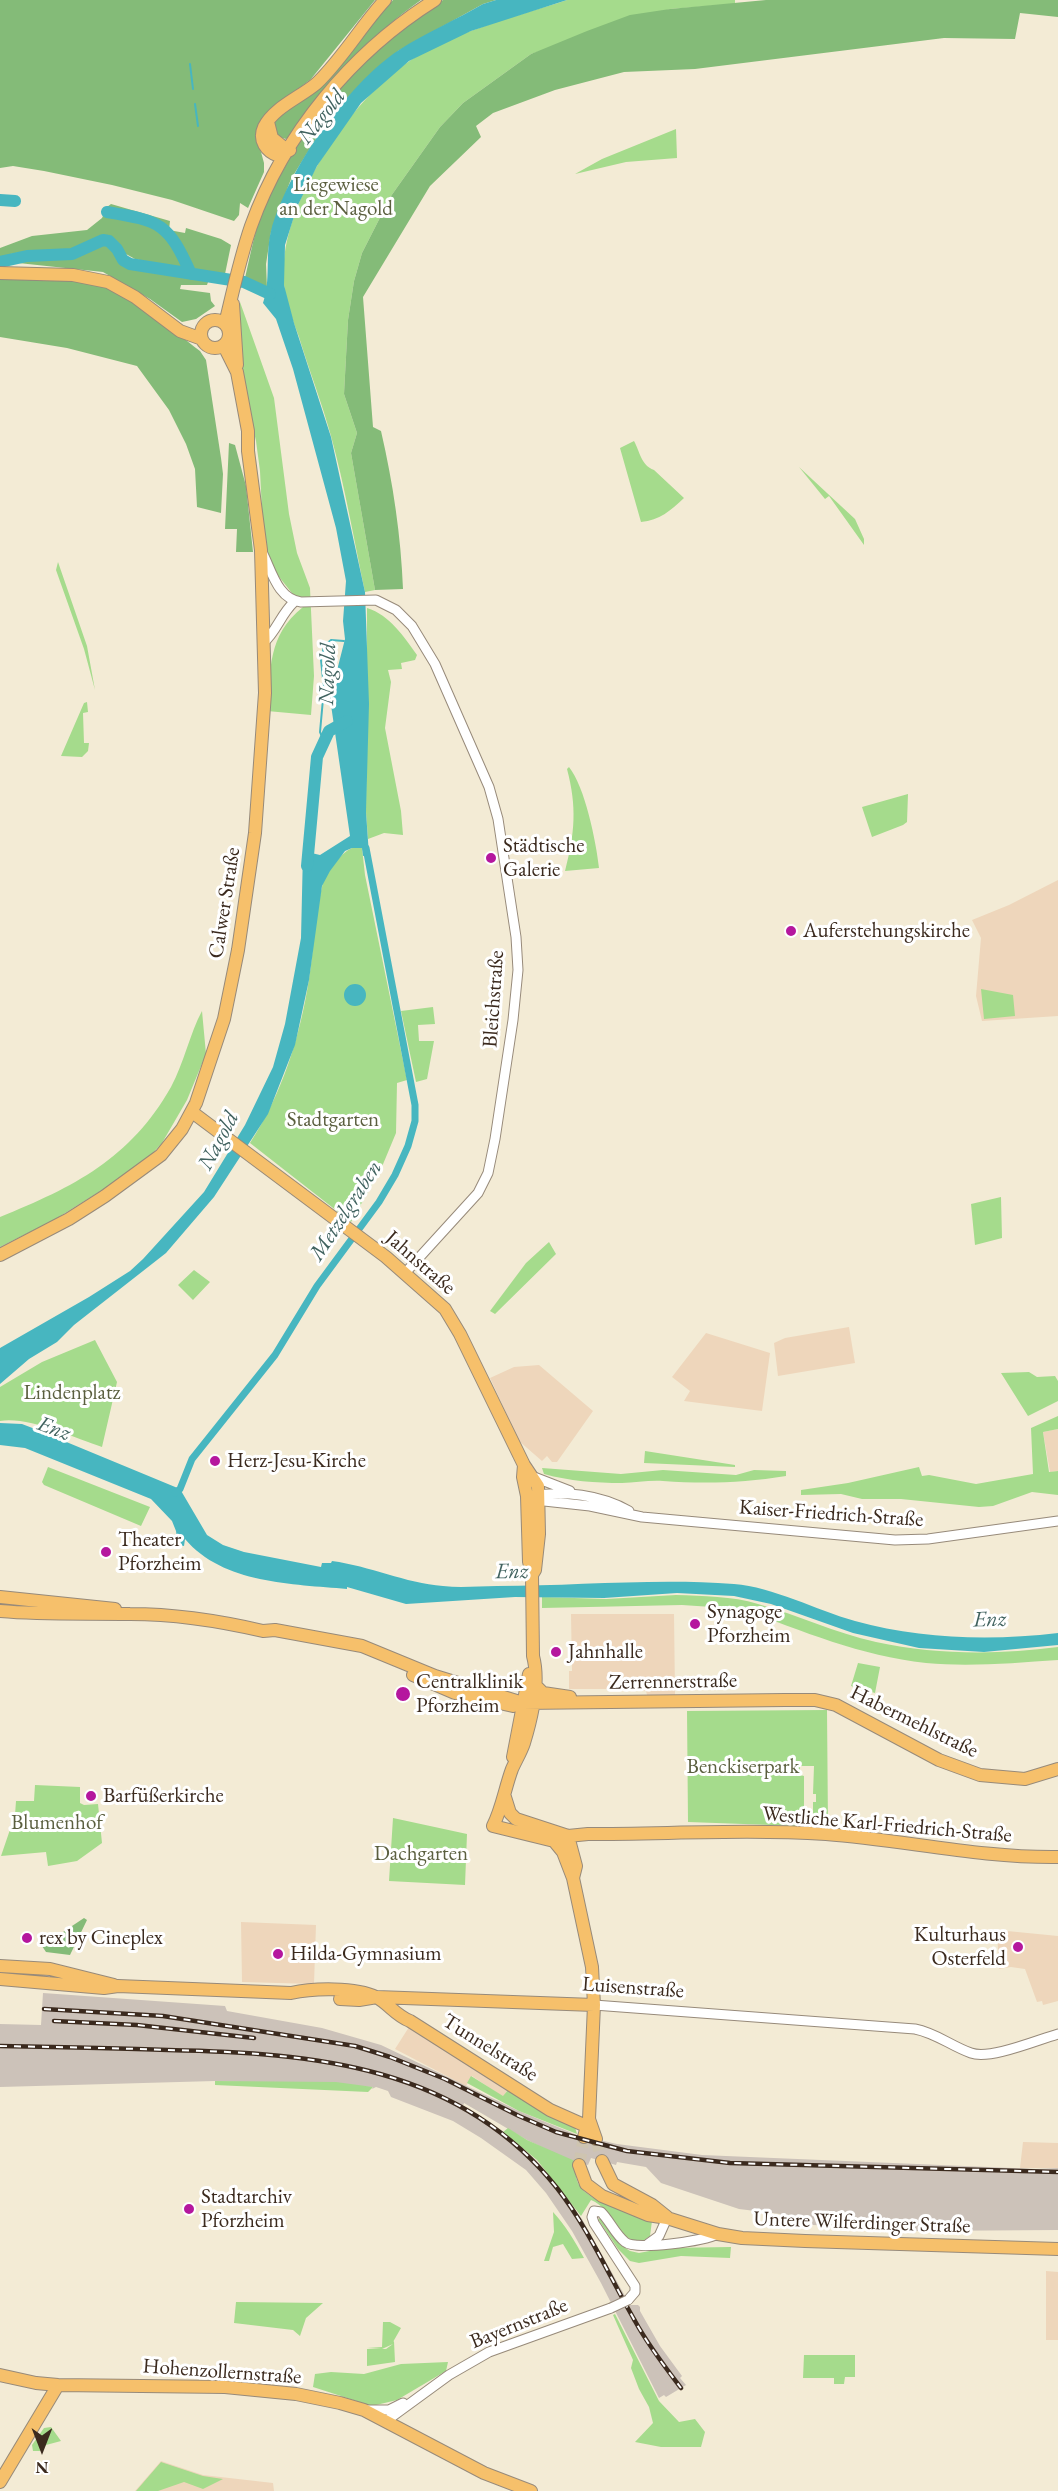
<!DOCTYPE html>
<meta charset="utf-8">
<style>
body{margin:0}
#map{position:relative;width:1058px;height:2491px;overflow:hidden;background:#f3ebd5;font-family:"EB Garamond",serif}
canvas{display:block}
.north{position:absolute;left:12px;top:2419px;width:60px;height:60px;-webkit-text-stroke:4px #fff;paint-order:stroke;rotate:180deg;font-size:16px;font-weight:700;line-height:24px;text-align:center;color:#3b2a1e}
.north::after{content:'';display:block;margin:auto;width:21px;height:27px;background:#3b2a1e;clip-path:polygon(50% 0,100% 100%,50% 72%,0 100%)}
</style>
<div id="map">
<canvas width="1058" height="2491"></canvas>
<div class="north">N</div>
</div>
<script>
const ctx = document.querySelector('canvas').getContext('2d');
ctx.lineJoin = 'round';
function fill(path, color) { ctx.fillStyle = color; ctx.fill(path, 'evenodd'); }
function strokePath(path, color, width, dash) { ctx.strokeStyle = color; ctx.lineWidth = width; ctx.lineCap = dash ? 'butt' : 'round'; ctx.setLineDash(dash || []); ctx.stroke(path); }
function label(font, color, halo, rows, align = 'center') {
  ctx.font = font + ' "EB Garamond",serif'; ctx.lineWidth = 6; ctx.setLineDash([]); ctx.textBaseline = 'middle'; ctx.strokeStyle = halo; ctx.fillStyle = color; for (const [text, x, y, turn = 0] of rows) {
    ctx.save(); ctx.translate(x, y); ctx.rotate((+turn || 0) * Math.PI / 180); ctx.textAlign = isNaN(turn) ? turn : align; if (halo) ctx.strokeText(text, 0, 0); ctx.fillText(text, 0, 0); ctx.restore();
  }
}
const built = new Path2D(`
 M1058,880V1016L982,1021L976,996L981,938L972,920L1009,905Z
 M849,1327L855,1363L778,1376L774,1343L785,1338Z
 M706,1333L770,1353L762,1411L684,1401L690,1391L672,1377Z
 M539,1365L593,1411L557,1462H552L547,1456L542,1461L519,1441L490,1378L514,1367Z
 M1058,1429V1471L1050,1472L1043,1432Z
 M571,1614H674L675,1695H647L646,1691H611V1689H569V1671H572Z
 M241,1922L316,1925L314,1984L242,1982Z
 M997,1930L1058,1936V2001L1043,2005L1042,2001L1037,2002L1025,1969L1011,1967L999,1969Z
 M409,2027L509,2088L503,2097L472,2076L466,2086L395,2049Z
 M1023,2142L1058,2143V2168H1020Z
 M1046,2271L1058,2272V2340H1046Z
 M161,2461L203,2475L273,2483L274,2491H135Z`);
const industrial = new Path2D(`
 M43,1993L225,2006L227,2011L322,2028L381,2045L519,2111L577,2135L617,2144L702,2155L1036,2169L1058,2168V2230L915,2231L780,2223V2214L739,2209L661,2183L646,2167L617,2162L616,2165L591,2158L588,2165L567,2159L527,2140L464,2103L463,2106L503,2132L536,2160L582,2219L630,2305H638L640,2307V2311L660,2346L682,2376L680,2378L686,2385L666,2397L664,2395L659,2398L601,2283L572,2231L546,2193L526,2170L481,2138L453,2121L391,2097L388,2091L376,2087L372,2089L373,2087L215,2081L0,2087V2024L41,2025Z`);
const green = new Path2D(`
 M567,0H735V4L670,9L531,54L463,103L440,127L391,196L362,253L354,281L348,320L344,394L357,433L351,453L375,590L365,592C354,540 345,487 331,436C322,403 309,370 299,337C293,321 286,302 284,285C276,209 349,100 411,60C458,30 515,17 567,0Z
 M676,129L677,158L626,162L575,174L602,159Z
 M240,302L274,398L289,514L297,553L310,588L314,676L311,715L267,711C271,669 267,636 303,607L276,573L264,551L260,471L256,441L241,375Z
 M634,441C640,452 641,465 654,470L684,498C670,511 660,520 641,522L620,448Z
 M799,467L855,519L864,539V545L829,496L825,499Z
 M58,562L87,646L95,690L84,649L56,570Z
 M367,608C390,615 404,637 417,655L415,660L401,663L402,669L388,670L391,682L385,728L401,811L403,835L384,833L368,839L366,812Z
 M87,702L88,712L83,713L84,743H89L88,751L82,757L61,756L84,703Z
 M569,767C585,787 596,841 599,868L565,871C575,833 577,807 567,769Z
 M908,794L907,822L903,825L872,837L862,807Z
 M352,848H362L365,875L407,1080L397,1083L396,1133L381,1169L351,1222L250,1143C282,1094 300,1037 309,979C314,949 314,916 322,887C325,873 339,854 352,848Z
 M981,989L1013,995L1015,1016L984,1019Z
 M433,1007L435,1024L418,1025L419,1041H434L427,1079L416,1082L401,1011Z
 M202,1011L206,1054L187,1100L162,1143L151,1155L118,1180L54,1220L0,1247V1217C74,1187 130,1159 171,1087C184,1063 190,1033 202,1011Z
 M1001,1197L1002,1238L975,1245L971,1204Z
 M549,1242L556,1254L495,1314L490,1311L526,1263Z
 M194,1270L210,1282L193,1300L178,1285Z
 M95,1340L117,1382L102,1447C75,1438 28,1416 0,1421V1387L42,1362Z
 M1029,1372L1037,1377L1055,1376L1058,1381V1401L1028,1416L1001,1373Z
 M1058,1416V1429L1043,1432L1049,1472L1058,1471V1495L1032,1492L993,1506L979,1507L901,1499H862L841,1494L801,1495V1490L848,1483L919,1467L922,1476L929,1475L976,1484L1033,1474L1031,1428Z
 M645,1451L735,1465V1467L644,1463Z
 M48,1467L150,1507L141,1526L44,1485L42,1482Z
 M542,1468L621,1474L663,1470L736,1475L754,1470L786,1471V1476C744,1483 704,1484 663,1481C649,1480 635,1483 622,1483C596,1483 569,1481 544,1474Z
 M676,1595C703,1596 732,1596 758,1604C798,1615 835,1633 876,1642C936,1655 997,1655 1058,1647V1660C1014,1663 969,1667 926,1663C861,1656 802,1631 742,1609L682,1605L542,1608V1597L606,1599Z
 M858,1663L880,1667L875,1693L851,1686Z
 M827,1710L828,1827L688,1822L687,1711ZM800,1766H814L813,1794H816V1802H813V1821L791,1820V1813L804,1815V1776L800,1775Z
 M35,1785L80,1787V1803L84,1805L98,1804L102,1843L77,1861L48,1866L46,1852L1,1856L15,1815L16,1801H34Z
 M393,1818L467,1834L465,1885L389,1881Z
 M471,2076L503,2096L508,2090L575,2127L577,2134L519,2111L467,2083Z
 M215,2081L336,2082L373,2087L368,2092L215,2085Z
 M508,2128L527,2140L575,2161C575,2169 575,2177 579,2185C589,2202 634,2215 652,2221L650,2236L640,2243C616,2238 612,2208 591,2200L581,2216L537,2160L503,2132Z
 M553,2212C565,2225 575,2241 584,2258L572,2259L563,2244L553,2247L549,2261H544L554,2232Z
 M601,2218L621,2245L630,2251L639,2253L665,2248L731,2247L730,2258L681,2256L639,2263L630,2261L618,2249L598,2219Z
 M236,2302L323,2303L306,2318L300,2336L293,2330L234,2323Z
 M615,2314L659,2401L679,2422L695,2419L705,2432L701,2447H661L635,2442L653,2423L649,2407L639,2389L631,2368L633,2360L613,2315Z
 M383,2322H390L401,2328L393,2342L394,2341L395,2362L367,2366V2349H386L393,2344L382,2349L367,2348L382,2347Z
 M804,2355H855V2377H845L844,2384H834V2378H803Z
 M448,2362L446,2371L397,2400L372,2406L313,2387L315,2374L331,2372L364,2374L401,2364Z
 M51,2427L61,2441L46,2445L40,2451H33L32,2445L44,2428Z
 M161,2462L203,2476L223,2479L203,2489L184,2482L158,2491H136Z`);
const forest = new Path2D(`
 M0,0H375L311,79L265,115L258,141L264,163V172L248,208L240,203L239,215L234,221L172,200L112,185L44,171L13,166L0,168Z
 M393,0H421C369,36 330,85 291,135L286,139L276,136L273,125L278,118Z
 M443,0H496L483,4L398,51L346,99L327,121L291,179L271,232L266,264L267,289L245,278C251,252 256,224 267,199C272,188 279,178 285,167C322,99 375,39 443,0Z
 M766,0H1058V17L1020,13L1015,39L944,38L695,69L624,72L555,90L493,113L476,126L481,137L430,186L363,297L373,427L381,431C393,483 401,536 403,589L375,590L351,453L357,433L344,394L348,320L354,281L362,253L391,196L440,127L463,103L531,54L587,31L630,15L670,9Z
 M111,204L170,221L169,230L185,233L186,228L221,239L231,245L225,274L197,272L135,259L126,254L112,238L103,236L66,252L32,250L11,254L0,259V248L32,236L87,230L102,218L107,207Z
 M104,242C118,245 120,262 135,268C159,278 185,273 209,279L207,285H181L180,289L210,293L211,301L215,306L196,319L182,322L150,299L103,272L9,262L33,256L70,255Z
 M0,277C35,278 72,276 105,286C141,297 170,329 200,351L206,360L221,458L223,474L221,513L197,507L195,469L186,444L169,410L137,366L67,348L0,337Z
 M229,443L235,445L246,486L253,552H236L237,529H225Z
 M84,1918L87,1920L70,1955L46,1952L42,1946Z`);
const water = new Path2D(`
 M496,0H567L471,31L409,61L361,103L317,166L297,207L285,245L284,285L294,323L331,437L365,592L369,704L366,812L369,855L363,856L362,848H352L345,851L330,871L322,886L309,980L295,1045L268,1114L214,1197L166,1253L74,1325L57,1342L29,1359L0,1384V1348L89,1297L130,1271L143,1259L204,1192L245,1125L273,1067L285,1024L301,938L303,851L320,855L350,836L330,698L345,639L343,621L346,581L336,528L293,369L276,319L263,303C271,281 265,255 271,231C287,171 347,84 399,50C425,33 456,20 483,4Z
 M344 995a11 11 0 1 1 22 0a11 11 0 1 1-22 0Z
 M0,1423L22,1424L35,1429L180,1489L207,1535L223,1545L244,1552L321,1567L322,1563H331L332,1561C370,1566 405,1583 443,1586C461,1588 479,1586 497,1586C576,1586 655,1578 734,1584C773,1587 816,1610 855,1621C920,1639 991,1641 1058,1633V1645L984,1652L919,1648L853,1633L771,1604L734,1596L677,1593L604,1598L515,1597L406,1604L347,1587V1589C293,1584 223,1584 185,1539L184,1546L178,1545L176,1531L172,1521L151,1499L25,1448L0,1445Z`);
const stream = new Path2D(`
 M190,64L193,89
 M195,104L198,126
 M323,739L320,732L324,688L321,660L324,646L331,640L344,641`);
const canal = new Path2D(`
 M175,1493L180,1489L192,1459L275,1355L317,1286L379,1202L395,1175L408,1146L415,1121V1105L366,848`);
const river = new Path2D(`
 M0,200L15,201
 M107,212C161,221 168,223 191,274
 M0,262L27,256L72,254L103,240L109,241L117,249L123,260L130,264L244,282L270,294
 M307,866L317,757L329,731L347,721`);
const majorTunnel = new Path2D(`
 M596,2139L602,2161
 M579,2165L584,2137`);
const minor = new Path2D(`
 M263,554C272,572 278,599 301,602L376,600L396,610L412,626L435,664L489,787L498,819L516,937L518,970L513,1020L495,1139L488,1173L478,1193L406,1272
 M264,642C276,632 281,614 294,602
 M534,1477L570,1491
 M532,1496C563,1490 601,1495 629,1511
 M535,1500L590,1506L642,1517L895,1540L928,1539L1058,1521
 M594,2005L915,2029C936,2033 951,2046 971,2053C990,2060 1037,2040 1058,2034
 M648,2244L659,2236L667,2218
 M628,2300L635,2292V2286L594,2223L592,2217L594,2211L601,2212C610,2221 615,2234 625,2242C636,2251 704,2241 718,2234
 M367,2410H389L403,2403
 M386,2421L449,2375L489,2352L611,2308`);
const major = new Path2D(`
 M268,122L272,138L288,151
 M290,150L279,156C266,152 258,140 264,127C274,107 301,97 317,83C343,58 361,26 385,0
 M0,273L73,275L108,282L135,297L180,331L202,339
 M233,304L237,365
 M201 334a14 14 0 1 1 28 0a14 14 0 1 1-28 0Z
 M225,324C233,291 240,258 251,226C284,134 352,52 435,0
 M192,1112L386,1257L445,1309L460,1334L524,1465L538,1486L539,1534L535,1570L532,1575
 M0,1255L69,1219L105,1196L161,1155L182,1129L196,1103L224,1019L238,950L255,833L265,693L261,550L248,451V431L237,372L224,346
 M524,1465L523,1477L527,1496L529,1562
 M532,1575L533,1656C540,1682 532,1717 524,1743C521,1752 516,1760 512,1769C505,1788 502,1808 493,1826L554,1841L568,1836L588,1834C668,1834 747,1829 826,1834C904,1840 980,1858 1058,1857
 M0,1597L115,1609
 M0,1611C44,1615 86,1613 130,1614C173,1614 220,1621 263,1631L275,1630L362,1646L435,1676L523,1703L785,1700H815L836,1705L939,1760L980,1775L1025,1779L1058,1769
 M413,1675L455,1693L513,1706
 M535,1685L543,1693L570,1697
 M513,1757L529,1674
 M505,1797L510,1813L516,1819L568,1836
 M568,1836L576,1866L573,1878
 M554,1841L563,1852L573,1878L592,1967L594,2005L589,2119L584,2137
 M0,1966L50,1969L114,1985
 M0,1979L104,1988L118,1986L291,1993C313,1988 356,1987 376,1997C388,2003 396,2016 410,2021L550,2110L586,2126
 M340,1999L359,2000L377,1997L594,2005
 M589,2119L596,2139
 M602,2161L613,2184L652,2205L667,2217
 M579,2165L586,2184L602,2196L648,2215L667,2218L718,2234L742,2238L805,2241L1058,2249
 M0,2375L36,2383L58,2385L225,2387L296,2394L340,2403L364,2410L484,2473L531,2491
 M0,2482L58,2385`);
const rail = new Path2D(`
 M44,2009L163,2016L355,2046L390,2057L445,2079L519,2116L556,2132L627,2151L730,2163L1058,2172
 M54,2021L137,2025L254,2038
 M0,2046C56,2047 112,2048 168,2050C313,2053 459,2065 557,2188C589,2229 609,2276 635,2321C648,2345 665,2367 681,2388`);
const minorBridge = new Path2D(`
 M611,2308L628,2300`);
const markers = [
 [491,858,6,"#b5179e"],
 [791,931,6,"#b5179e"],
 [215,1461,6,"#b5179e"],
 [106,1552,6,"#b5179e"],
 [695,1624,6,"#b5179e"],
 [556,1652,6,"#b5179e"],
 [403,1694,8,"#b5179e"],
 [91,1796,6,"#b5179e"],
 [27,1938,6,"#b5179e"],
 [1018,1947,6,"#b5179e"],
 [278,1954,6,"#b5179e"],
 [189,2209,6,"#b5179e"]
];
const parkNames = [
 ["Liegewiese",336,185],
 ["an der Nagold",336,209],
 ["Stadtgarten",333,1120],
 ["Lindenplatz",72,1393],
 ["Benckiserpark",743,1767],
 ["Blumenhof",57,1823],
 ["Dachgarten",421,1854]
];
const poiNames = [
 ["Städtische",503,846],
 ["Galerie",503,870],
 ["Auferstehungskirche",803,931],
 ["Herz-Jesu-Kirche",227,1461],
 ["Theater",118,1540],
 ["Pforzheim",118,1564],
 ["Synagoge",707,1612],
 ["Pforzheim",707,1636],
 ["Jahnhalle",568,1652],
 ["Centralklinik",416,1682],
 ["Pforzheim",416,1706],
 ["Barfüßerkirche",103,1796],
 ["Kulturhaus",1006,1935,"right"],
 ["Osterfeld",1006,1959,"right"],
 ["rex by Cineplex",39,1938],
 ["Hilda-Gymnasium",290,1954],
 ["Stadtarchiv",201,2197],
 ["Pforzheim",201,2221]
];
const streetNames = [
 ["Calwer Straße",225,903,-81],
 ["Bleichstraße",494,999,-86],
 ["Jahnstraße",420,1263,41],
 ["Kaiser-Friedrich-Straße",831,1514,4],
 ["Zerrennerstraße",673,1682,-1],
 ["Habermehlstraße",914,1722,26],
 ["Westliche Karl-Friedrich-Straße",887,1825,5],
 ["Luisenstraße",633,1988,4],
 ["Tunnelstraße",490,2048,32],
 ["Untere Wilferdinger Straße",862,2223,2],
 ["Bayernstraße",519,2324,-22],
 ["Hohenzollernstraße",222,2372,4]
];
const waterNames = [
 ["Nagold",322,117,-52],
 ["Nagold",328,674,-88],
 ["Nagold",219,1141,-62],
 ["Metzelgraben",346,1211,-57],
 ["Enz",54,1429,20],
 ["Enz",512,1572,-1],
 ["Enz",990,1620,-2]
];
fill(built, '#eed6bb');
fill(industrial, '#ccc2b9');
fill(green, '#a5db8c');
fill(forest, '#84bb78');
fill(water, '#47b6c0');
strokePath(stream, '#47b6c0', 2);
strokePath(canal, '#47b6c0', 7);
strokePath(river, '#47b6c0', 12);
strokePath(majorTunnel, '#cec4b0', 12, [12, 6]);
strokePath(minor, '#978a7a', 11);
strokePath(major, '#978a7a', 14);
strokePath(minor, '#fff', 9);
strokePath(major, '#f6c06b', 12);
strokePath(rail, '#3b2a1e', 4.5);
strokePath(rail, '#fff', 2, [7]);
strokePath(minorBridge, '#978a7a', 11, []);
strokePath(minorBridge, '#fff', 9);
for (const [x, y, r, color] of markers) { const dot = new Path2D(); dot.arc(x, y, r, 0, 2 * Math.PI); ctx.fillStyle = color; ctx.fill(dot); strokePath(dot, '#fff', 2); }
label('21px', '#5b5f3f', '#fff', parkNames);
label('21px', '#3b2a1e', '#fff', poiNames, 'left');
label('21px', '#3b2a1e', '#fff', streetNames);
label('italic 22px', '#40625f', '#fff', waterNames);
</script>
